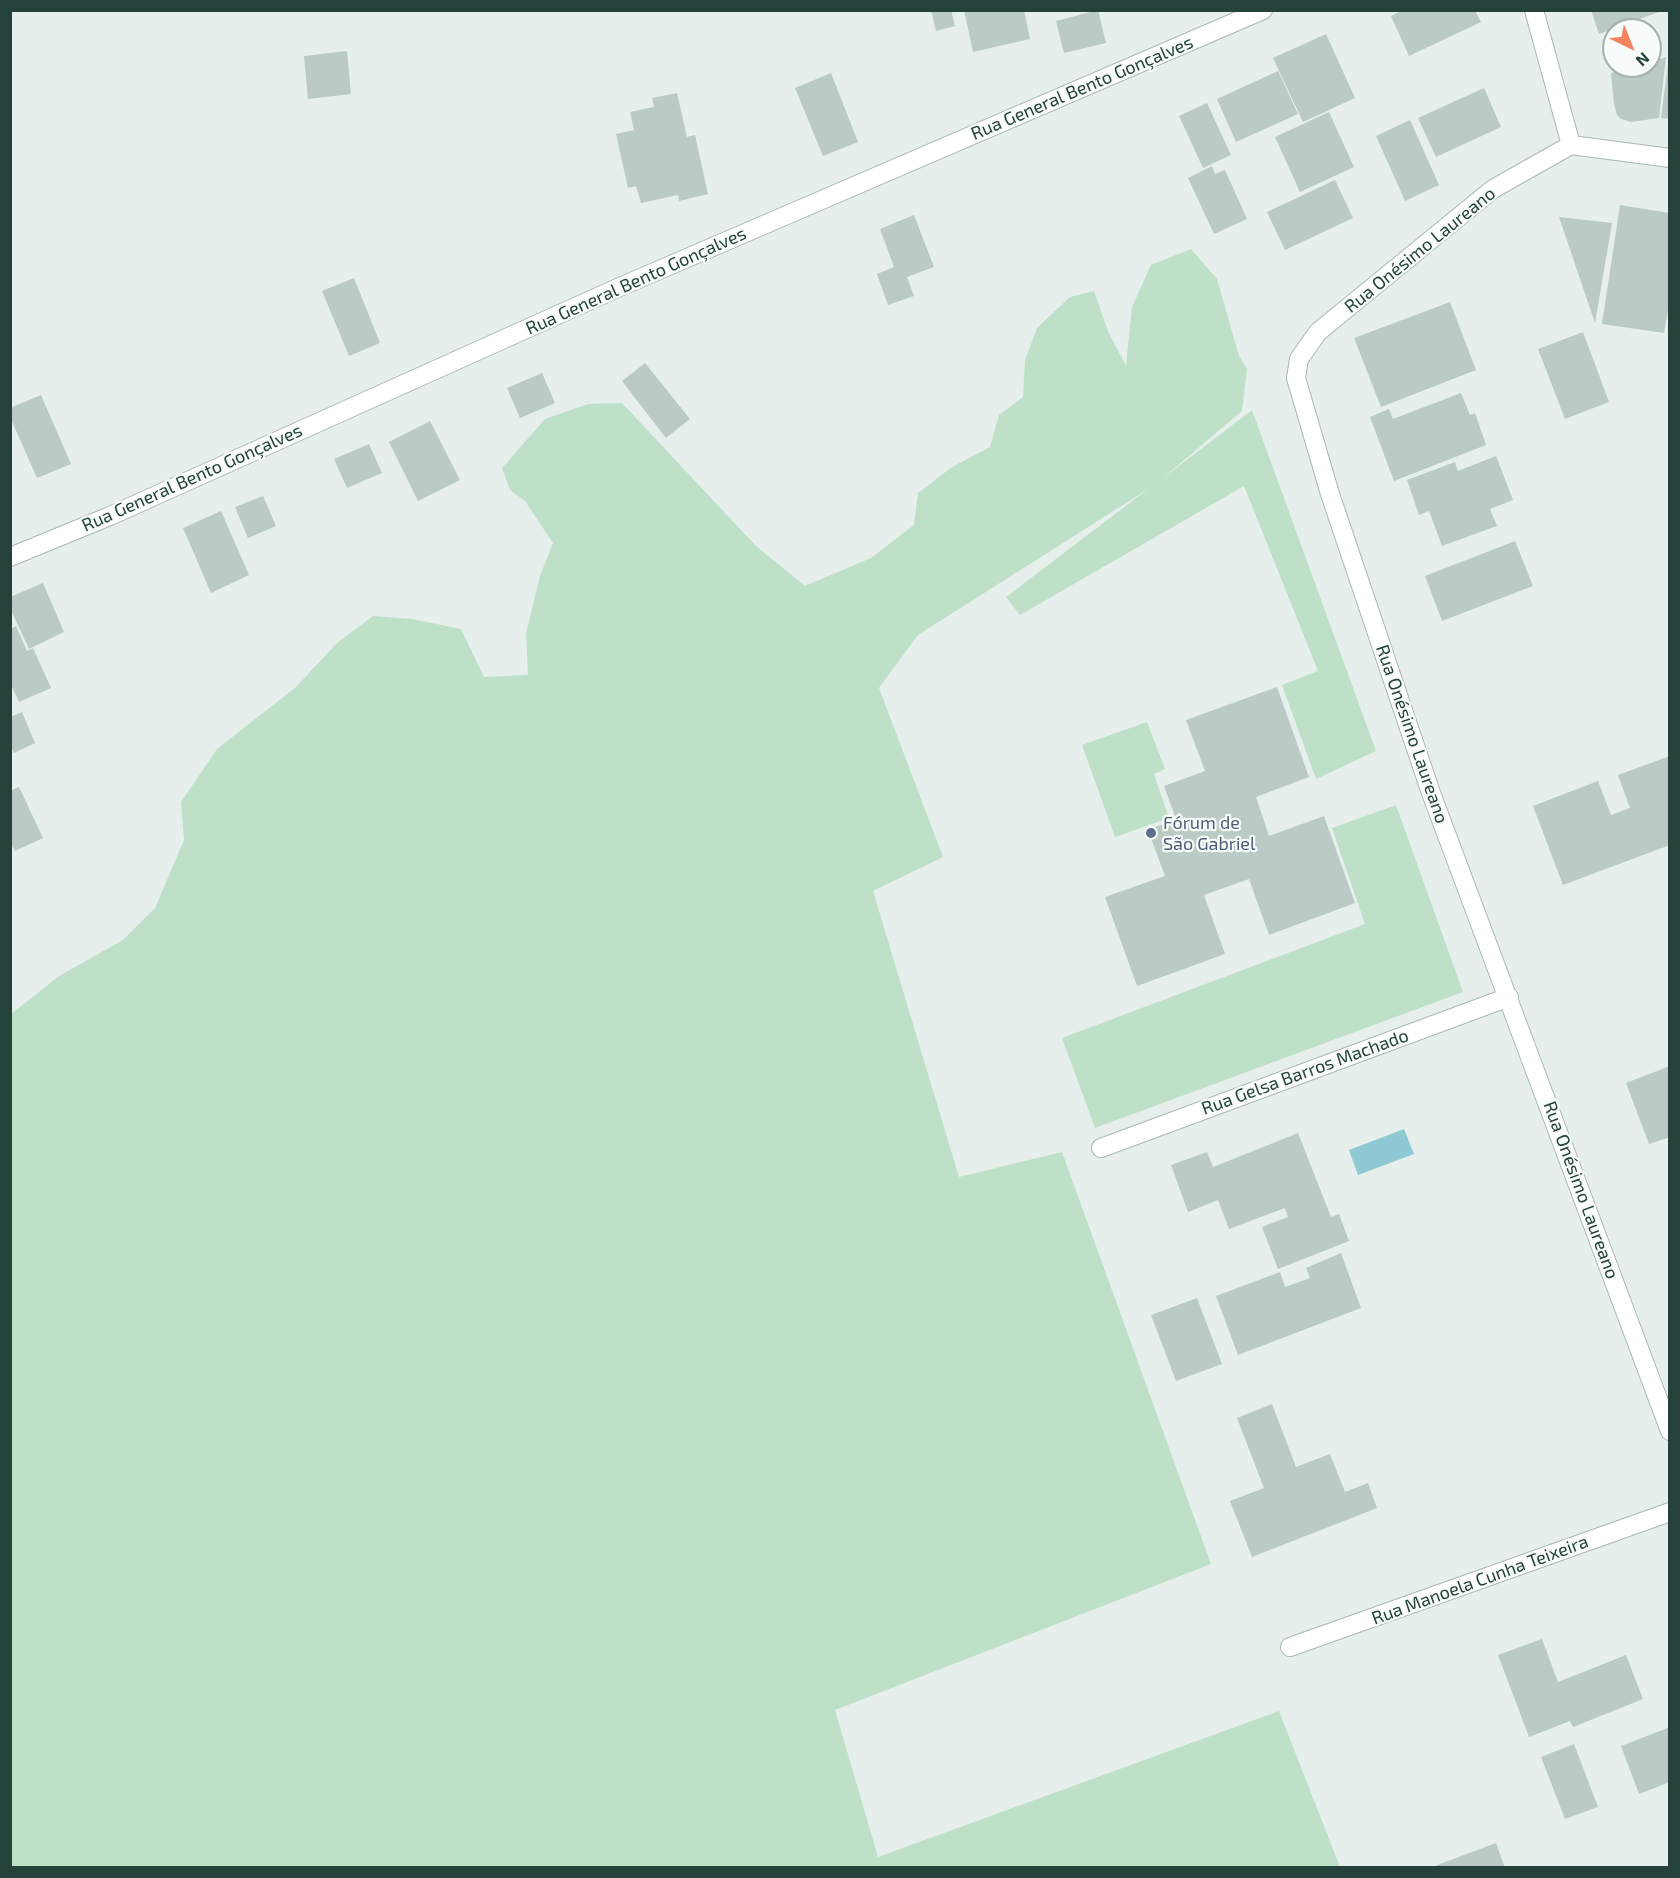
<!DOCTYPE html>
<meta charset="utf-8">
<style>
body{margin:0}
#map{position:relative;width:1680px;height:1878px;overflow:hidden;background:#e6efeb;font-family:"Exo 2",sans-serif}
canvas{display:block}
.frame{position:absolute;inset:0;border:12px solid #24423a;pointer-events:none}
.north{position:absolute;left:1602px;top:18px;width:60px;height:60px;box-sizing:border-box;background:#f7fbf9;border:2px solid #a3b1ad;border-radius:50%;rotate:137deg;font-size:16px;font-weight:700;line-height:24px;text-align:center;color:#24423a}
.north::after{content:'';display:block;margin:auto;width:21px;height:27px;background:#f4845f;clip-path:polygon(50% 0,100% 100%,50% 72%,0 100%)}
</style>
<div id="map">
<canvas width="1680" height="1878"></canvas>
<div class="frame"></div>
<div class="north">N</div>
</div>
<script>
const ctx = document.querySelector('canvas').getContext('2d');
ctx.lineJoin = 'round';
function fill(path, color) { ctx.fillStyle = color; ctx.fill(path, 'evenodd'); }
function strokePath(path, color, width, dash) { ctx.strokeStyle = color; ctx.lineWidth = width; ctx.lineCap = dash ? 'butt' : 'round'; ctx.setLineDash(dash || []); ctx.stroke(path); }
function label(font, color, halo, rows, align = 'center') {
  ctx.font = font + ' "Exo 2",sans-serif'; ctx.lineWidth = 4.5; ctx.setLineDash([]); ctx.textBaseline = 'middle'; ctx.strokeStyle = halo; ctx.fillStyle = color; for (const [text, x, y, turn = 0] of rows) {
    ctx.save(); ctx.translate(x, y); ctx.rotate((+turn || 0) * Math.PI / 180); ctx.textAlign = isNaN(turn) ? turn : align; if (halo) ctx.strokeText(text, 0, 0); ctx.fillText(text, 0, 0); ctx.restore();
  }
}
const green = new Path2D(`
 M1191,249L1217,279L1239,356L1247,369L1242,411L1163,478L1252,410L1376,751L1316,779L1282,685L1318,671L1244,486L1020,615L1006,597L1148,489L918,635L879,688L943,857L873,891L959,1177L1062,1152L1211,1564L835,1710L878,1857L1279,1711L1340,1867H11V1014L59,976L123,940L155,908L184,840L181,802L217,749L296,687L337,643L373,616L412,619L461,629L484,677L528,675L526,633L540,576L553,543L525,501L510,490L502,468L545,419L588,404L622,403L756,546L805,586L871,558L914,525L918,493L952,467L990,447L999,415L1023,397L1025,360L1037,328L1070,297L1094,291L1108,331L1126,366L1132,307L1151,265Z
 M1147,722L1165,769L1154,774L1169,818L1115,837L1082,745Z
 M1396,805L1463,992L1095,1128L1062,1038L1365,924L1332,828Z`);
const water = new Path2D(`
 M1404,1129L1414,1154L1358,1175L1349,1150Z`);
const building = new Path2D(`
 M931,10H951L955,26L936,31Z
 M964,10H1024L1030,39L973,52Z
 M1098,10L1106,43L1064,53L1056,21Z
 M1403,10H1475L1481,22L1409,56L1391,16Z
 M1591,10H1658L1659,12L1599,34Z
 M1326,34L1355,98L1303,122L1273,58Z
 M347,51L351,94L308,99L304,56Z
 M1666,57L1659,118L1631,122L1621,119L1617,115L1614,104L1611,73L1636,66H1650V62Z
 M1668,63L1670,64V119L1661,118Z
 M1278,71L1298,114L1236,142L1217,99Z
 M831,73L858,142L823,156L795,88Z
 M1484,88L1501,127L1436,157L1418,118Z
 M677,93L687,137L695,135L708,194L679,201L678,195L641,203L636,186L628,188L616,134L634,130L630,112L654,107L652,98Z
 M1207,103L1231,155L1203,168L1179,116Z
 M1329,112L1354,167L1300,192L1275,137Z
 M1410,120L1439,185L1405,201L1376,136Z
 M1212,166L1215,174L1225,170L1247,219L1214,234L1188,178Z
 M1335,180L1353,218L1285,250L1267,212Z
 M1620,205L1670,213V299L1664,333L1602,324Z
 M914,215L934,267L907,277L914,296L888,305L877,274L894,267L880,229Z
 M1559,217L1612,223L1595,323Z
 M354,278L380,343L349,356L322,291Z
 M1450,302L1476,370L1381,407L1354,338Z
 M1583,332L1609,402L1565,419L1538,349Z
 M645,363L690,419L666,438L622,381Z
 M542,373L555,403L520,418L507,388Z
 M1461,393L1470,415L1475,413L1486,445L1394,481L1370,417L1389,409L1393,419Z
 M41,395L71,464L37,478L10,417V408Z
 M430,421L460,480L418,501L389,442Z
 M369,444L382,473L347,488L334,459Z
 M1496,456L1513,500L1490,509L1497,526L1442,546L1429,511L1419,515L1407,480L1455,462L1458,471Z
 M263,496L276,526L248,538L235,507Z
 M221,511L249,575L211,593L183,528Z
 M1515,541L1533,586L1442,621L1425,576Z
 M43,583L64,632L29,649L10,608V597Z
 M16,626L27,651L33,648L51,688L19,702L10,683V629Z
 M1277,687L1309,777L1256,797L1269,836L1324,816L1355,903L1269,935L1249,879L1204,895L1225,954L1137,986L1105,897L1165,876L1148,830L1176,819L1164,786L1205,771L1186,720Z
 M22,712L35,743L14,753L10,745V717Z
 M1670,756V845L1563,885L1533,806L1598,781L1611,815L1630,808L1618,775Z
 M19,787L43,838L15,851L10,842V791Z
 M1670,1066V1137L1649,1144L1626,1083Z
 M1298,1133L1331,1217L1339,1214L1349,1241L1278,1269L1262,1227L1288,1217L1285,1208L1229,1229L1218,1200L1188,1212L1171,1165L1207,1152L1213,1167Z
 M1341,1253L1361,1308L1238,1355L1216,1296L1280,1272L1285,1287L1310,1278L1306,1268Z
 M1197,1298L1222,1364L1176,1381L1151,1315Z
 M1272,1404L1296,1467L1330,1454L1345,1492L1368,1483L1377,1508L1252,1557L1230,1501L1264,1488L1237,1418Z
 M1542,1639L1558,1682L1626,1655L1643,1699L1573,1727L1570,1721L1529,1737L1498,1655Z
 M1670,1727V1782L1639,1794L1621,1746Z
 M1574,1744L1598,1807L1565,1819L1541,1757Z
 M1496,1843L1505,1868H1432V1867Z`);
const minor = new Path2D(`
 M1534,10L1571,145
 M1571,145L1493,189L1318,332L1299,359L1296,378L1330,494L1431,793L1670,1431
 M1571,145L1670,158
 M10,557L110,516L622,286L1263,10
 M1101,1148L1509,997
 M1290,1647L1670,1512`);
const markers = [
 [1151,833,6,"#5c6f8a"]
];
const streetNames = [
 ["Rua General Bento Gonçalves",1082,88,-23],
 ["Rua Onésimo Laureano",1420,250,-39],
 ["Rua General Bento Gonçalves",636,281,-24],
 ["Rua General Bento Gonçalves",192,478,-24],
 ["Rua Onésimo Laureano",1412,734,71],
 ["Rua Gelsa Barros Machado",1305,1072,-20],
 ["Rua Onésimo Laureano",1581,1190,70],
 ["Rua Manoela Cunha Teixeira",1480,1580,-20]
];
const serviceNames = [
 ["Fórum de",1163,823],
 ["São Gabriel",1163,844]
];
fill(green, '#bfe0c8');
fill(water, '#8ec9d4');
fill(building, '#bbcac4');
strokePath(minor, '#a8b8b2', 20);
strokePath(minor, '#fff', 18);
for (const [x, y, r, color] of markers) { const dot = new Path2D(); dot.arc(x, y, r, 0, 2 * Math.PI); ctx.fillStyle = color; ctx.fill(dot); strokePath(dot, '#f7fbf9', 2); }
label('18px', '#24423a', '#f7fbf9', streetNames);
label('18px', '#4e5e75', '#f7fbf9', serviceNames, 'left');
</script>
